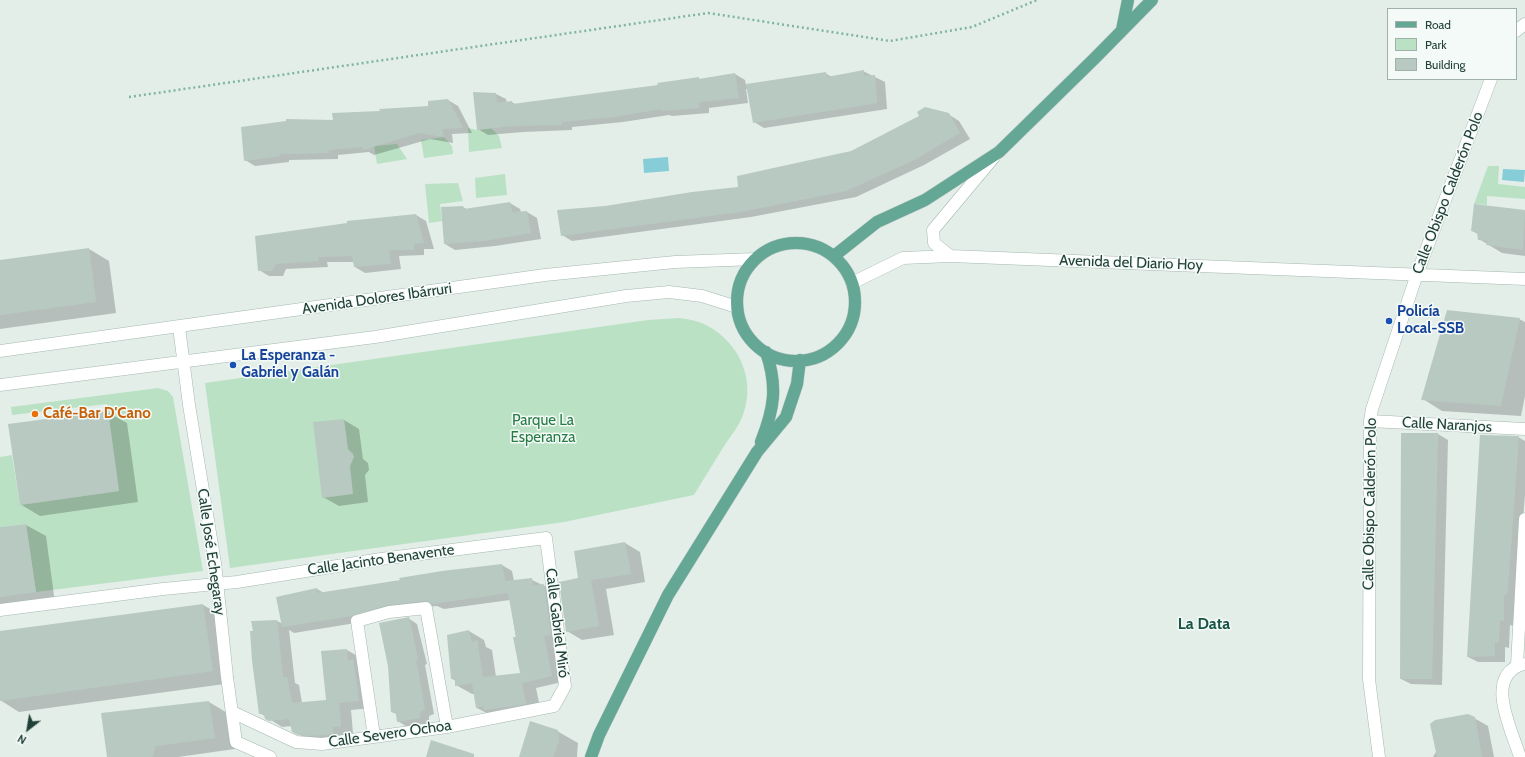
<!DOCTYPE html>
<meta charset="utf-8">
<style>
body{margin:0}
#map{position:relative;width:1525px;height:757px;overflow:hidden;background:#e3eee9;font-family:Cabin,sans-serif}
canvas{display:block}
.legend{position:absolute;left:1387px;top:8px;width:130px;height:72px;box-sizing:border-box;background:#f4faf7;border:1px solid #a0b0ab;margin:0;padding:5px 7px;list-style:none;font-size:12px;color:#214138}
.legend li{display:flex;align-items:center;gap:8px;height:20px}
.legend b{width:20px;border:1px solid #a0b0ab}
.north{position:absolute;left:8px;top:709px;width:40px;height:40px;-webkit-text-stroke:3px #f4faf7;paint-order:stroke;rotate:211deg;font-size:11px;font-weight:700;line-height:16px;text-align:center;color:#214138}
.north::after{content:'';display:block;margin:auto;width:14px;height:18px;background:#214138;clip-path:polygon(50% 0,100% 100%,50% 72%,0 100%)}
</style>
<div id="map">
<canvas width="1525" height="757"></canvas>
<ul class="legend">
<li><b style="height:5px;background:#64a795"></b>Road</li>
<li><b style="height:11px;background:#bae1c4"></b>Park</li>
<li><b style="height:11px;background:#b8c9c2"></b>Building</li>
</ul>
<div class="north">N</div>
</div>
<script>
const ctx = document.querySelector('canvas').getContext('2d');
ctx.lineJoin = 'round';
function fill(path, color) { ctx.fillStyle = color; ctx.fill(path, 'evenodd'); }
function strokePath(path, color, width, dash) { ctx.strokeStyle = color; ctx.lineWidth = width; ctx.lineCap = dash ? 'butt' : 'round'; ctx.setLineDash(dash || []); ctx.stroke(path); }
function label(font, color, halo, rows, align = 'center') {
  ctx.font = font + ' Cabin,sans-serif'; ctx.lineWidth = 3; ctx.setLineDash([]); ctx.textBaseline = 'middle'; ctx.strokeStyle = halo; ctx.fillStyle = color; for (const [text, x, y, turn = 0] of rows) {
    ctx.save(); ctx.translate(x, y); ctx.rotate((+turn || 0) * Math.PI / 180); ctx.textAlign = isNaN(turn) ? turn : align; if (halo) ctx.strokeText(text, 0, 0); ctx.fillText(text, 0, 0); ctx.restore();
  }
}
const green = new Path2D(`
 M468,128L477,130L491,128L499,136L502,148L469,152Z
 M444,137L452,146L453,154L424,158L421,140Z
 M397,144L407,159L377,164L374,146Z
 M1488,166H1499L1498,184L1525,187V199L1487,196V205L1474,204Z
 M505,174L507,195L476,198L475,178Z
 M458,183L463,201L440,204L442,221L429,223L425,184Z
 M679,318C688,319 699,321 708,326C742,345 757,384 741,420C737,428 731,436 726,443C715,461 704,478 694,495L564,522L230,568L205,383L648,320Z
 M158,388L168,391L173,397L203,571L36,592L26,524L0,527V457L12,455L20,505L119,491L107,404L12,415L11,407Z`);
const water = new Path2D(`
 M668,157L669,171L644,173L643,159Z
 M1503,169L1525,170L1524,182L1502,180Z`);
const shadow = new Path2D(`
 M863,71L885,82L887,109L764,128L754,122L748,89H746L748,103L709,108V113L672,116L669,115L623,122L572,127V130L523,132L488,135L478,129L496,94L506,99L507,103L512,102L516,105L659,86L698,78L702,80L735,74L745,80L746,85L825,73L832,77Z
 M448,100L458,106L472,133L452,134L453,143L430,139L374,155L369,152L338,155V159L289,160V162L255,166L245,160L334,121L429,107Z
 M948,114L959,121L970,139L924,165L856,197L751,217L572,241L562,235L606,207L739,188L852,152Z
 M510,203L520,209L521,212H527L537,218L541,239L495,246L455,250L445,244L463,207L468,210Z
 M1475,205L1525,211V256L1502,253L1479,239L1478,234L1472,231Z
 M416,215L426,221L434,249H424V255L399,256L401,269L365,273L355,267L354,262H327L328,267L286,269L283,276H269L259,270L256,237Z
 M89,249L109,261L116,313L0,329V261Z
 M1519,319L1525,322V396L1521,416L1442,411L1423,399Z
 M107,412L127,423L138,502L40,516L20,504Z
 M344,420L359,429L363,459L368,463L369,470L365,475L368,502L339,506L323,497Z
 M1438,434L1448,440L1442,685L1411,684L1401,679Z
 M1518,437L1525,441V495L1514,626L1510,625L1509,648L1505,647V662H1478L1468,657Z
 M26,525L46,536L55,603L0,611V528Z
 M625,543L640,552L645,582L606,589L614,635L582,640L567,631L579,579Z
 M502,565L512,571L514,581L532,580L555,591L562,682L536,688L541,712L492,716L477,708L474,694H472L456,685V681L452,679L469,631L484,640L486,647L492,650L496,677L522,676L510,600L444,609L437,606L399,610L362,622L294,633L289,630L295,683L299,685L302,703L327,701L347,650L359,657L371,708L351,710L353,733H345V740L305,738L293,731L292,726L282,727L260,713L277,621L283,624L317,589L324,593Z
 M203,605L223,616L232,683L19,712L0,700V632Z
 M408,618L417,624L427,664L425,665L434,714L429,716V723L407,727L398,721Z
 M209,702L229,714L235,749L178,757H108Z
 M1474,718L1488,726L1494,757H1433L1437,750Z
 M557,731L578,743L577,757H520Z`);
const building = new Path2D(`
 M864,70V76L875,75L877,103L753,123L746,84L826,72L827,77Z
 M735,73L739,98L699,102V108L661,111V109L613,117L562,122V125L512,126L477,130L473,92L496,93L497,103L512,101V104L658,85L657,83L699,77V79Z
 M448,99L463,128L442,129L444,137L419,133L363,150V147L328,150L329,153L279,154L280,156L244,161L241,127L286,121V119L333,120L332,113L380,111L379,109L428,106V101Z
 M925,107L949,113L960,133L914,160L846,191L740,212L561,236L557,210L605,206L692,192L738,187L737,176L851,151L919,116L917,112Z
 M510,202L512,212L527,211L531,233L484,241L444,244L441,207L463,206L464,209Z
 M1474,204L1525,210L1523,250L1486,245L1488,241L1478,240L1477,232L1471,231Z
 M416,214L424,243L414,244V250H389L391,264L354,267L352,256L318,257L319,261L276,264L272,271H258L255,236L347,223V221Z
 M89,248L96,302L0,315V260Z
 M1447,310L1520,318L1501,406L1421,400Z
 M108,411L119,491L20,505L8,424Z
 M344,419L348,449L353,454L354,457L350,466L353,494L322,498L313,422Z
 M1401,433H1438L1432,679H1400Z
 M1480,435L1519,436L1508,587L1507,594L1504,596V621L1500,620L1499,642H1495V656L1467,657Z
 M26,524L36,592L0,597V527Z
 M625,542L631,574L591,580L599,626L566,632L559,582L578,578L574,551Z
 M502,564L507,590L505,581L532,578L533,586L544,584L551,635L544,636L552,676L522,683L513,637H516L508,593L432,604L425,601L388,605L351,616L282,627L276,597L317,588L318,593L400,580L399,578L442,571Z
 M203,604L213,671L0,701V631Z
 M409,617L418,659L416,660L425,709L420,712V718L397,722L396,714L391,712L388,666L379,623Z
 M277,620L283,677H287L292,703L326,700L321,651L347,649L348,661L353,659L359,701L339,703L341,726L333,727V734L312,736L298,735L292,732L289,719L269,721L265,719L264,714H259L252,661L250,631H253L251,621Z
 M469,630L472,642L477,640L483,677L520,673L526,704L484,710L483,706L476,708L472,683L455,686V679H451L447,635Z
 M209,701L215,738L156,746L152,757H107L101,713Z
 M1468,714L1475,717L1482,757H1437L1430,724L1435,720Z
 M530,721L558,730L559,741L553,757H519Z
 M431,740L474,754V757H426Z`);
const path = new Path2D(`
 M129,97L708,13L890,41L972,27L1037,0`);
const minor = new Path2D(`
 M1516,31L1525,24
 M950,256L934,243L933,230L994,157
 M852,283L903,258L950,256L1525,279
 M179,327L189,405L215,563L227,677L236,742L270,757
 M0,351L545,275L675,262L755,259
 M0,385L375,337L626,296L669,292L702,296L737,307
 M1370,421L1525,429
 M0,610L163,589L237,582L381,559L546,538L565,686L554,706L447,727L322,744L296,742L232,712
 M1517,665L1525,519
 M374,736L357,621L389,612L426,608L447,727
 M1379,757L1369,679L1370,421L1372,409L1417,274L1491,79
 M1520,757C1512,730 1483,676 1523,664`);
const major = new Path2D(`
 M1122,30L1128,0
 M737 302a59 59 0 1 1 118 0a59 59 0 1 1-118 0Z
 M834,256L877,222L925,200L999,152L1096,57L1152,0
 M761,442C774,409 778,387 766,352
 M591,757L599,735L668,595L757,452L786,417L797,384L800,360`);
const markers = [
 [1389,321,4,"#1a4fb4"],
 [233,365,4,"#1a4fb4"],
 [35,414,4,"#e8710a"]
];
const streetNames = [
 ["Calle Obispo Calderón Polo",1448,193,-69],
 ["Avenida del Diario Hoy",1131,263,2],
 ["Avenida Dolores Ibárruri",377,299,-8],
 ["Calle Naranjos",1447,425,3],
 ["Calle Obispo Calderón Polo",1370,504,-89],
 ["Calle José Echegaray",211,552,82],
 ["Calle Jacinto Benavente",381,560,-8],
 ["Calle Gabriel Miró",557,623,83],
 ["Calle Severo Ochoa",390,734,-8]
];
const transitNames = [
 ["Policía",1397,312],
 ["Local-SSB",1397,329],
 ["La Esperanza -",241,356],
 ["Gabriel y Galán",241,373]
];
const foodNames = [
 ["Café-Bar D'Cano",43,414]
];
const parkNames = [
 ["Parque La",543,421],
 ["Esperanza",543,438]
];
const neighbourhoodNames = [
 ["La Data",1204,624]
];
fill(green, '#bae1c4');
fill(water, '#86cdd8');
fill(shadow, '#0003');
fill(building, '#b8c9c2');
strokePath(minor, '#a5b7b0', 13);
strokePath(major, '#c1cac7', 13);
strokePath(path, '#80b4a3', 2.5, [2, 3]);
strokePath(minor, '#fff', 12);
strokePath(major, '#64a795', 12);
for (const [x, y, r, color] of markers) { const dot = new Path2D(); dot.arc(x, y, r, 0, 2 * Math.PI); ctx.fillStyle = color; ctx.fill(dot); strokePath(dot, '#f4faf7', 1.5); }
label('15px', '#214138', '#f4faf7', streetNames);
label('bold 15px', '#164399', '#f4faf7', transitNames, 'left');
label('bold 15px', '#c56008', '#f4faf7', foodNames, 'left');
label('15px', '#277c46', '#f4faf7', parkNames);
label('bold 16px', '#1a5646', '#f4faf7', neighbourhoodNames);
</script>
